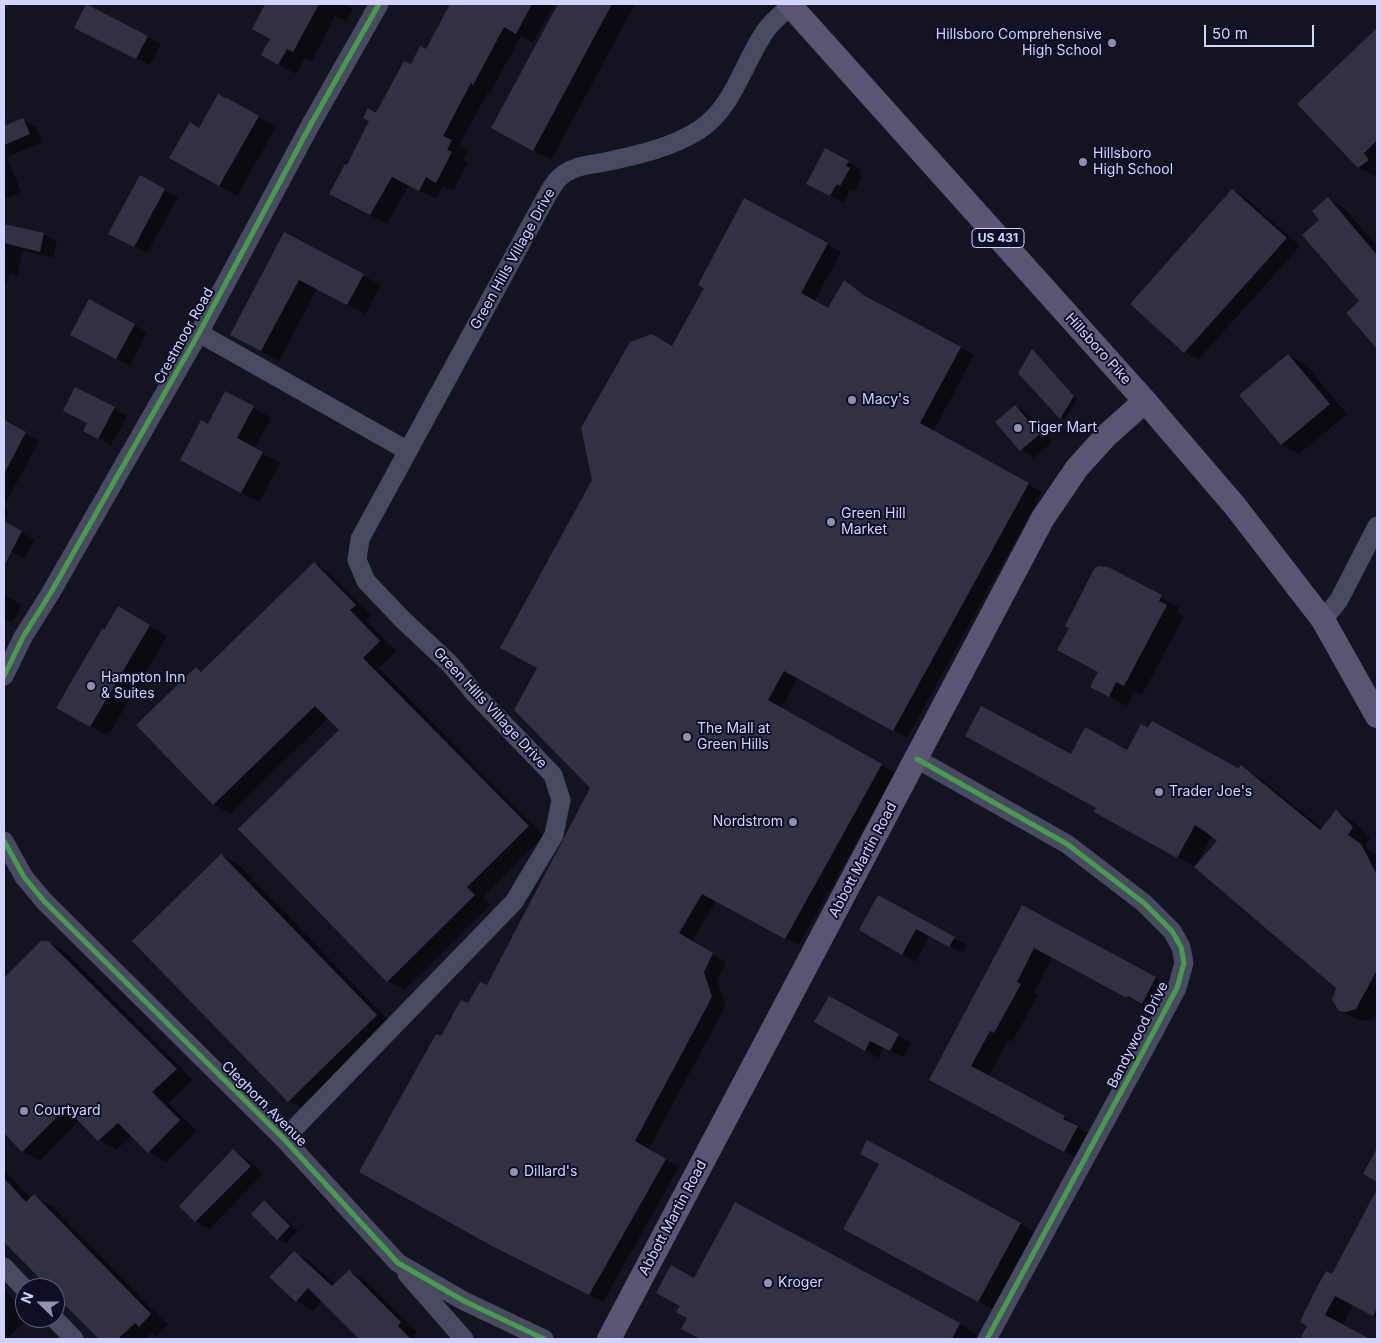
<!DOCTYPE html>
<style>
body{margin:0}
#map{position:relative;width:1381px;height:1343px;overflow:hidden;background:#141420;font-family:Inter,sans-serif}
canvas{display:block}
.frame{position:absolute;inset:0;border:5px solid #d4d3ff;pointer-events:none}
.north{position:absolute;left:15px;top:1278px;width:50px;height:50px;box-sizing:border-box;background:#100e26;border:1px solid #5e5d7d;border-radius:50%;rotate:292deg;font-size:14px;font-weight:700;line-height:20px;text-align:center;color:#d4d3ff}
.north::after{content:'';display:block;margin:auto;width:18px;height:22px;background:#9190b1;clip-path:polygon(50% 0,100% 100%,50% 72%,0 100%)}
.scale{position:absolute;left:1204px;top:25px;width:110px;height:22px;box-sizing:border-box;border:2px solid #d4d3ff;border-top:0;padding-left:6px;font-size:15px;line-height:18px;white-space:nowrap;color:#d4d3ff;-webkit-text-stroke:4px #100e26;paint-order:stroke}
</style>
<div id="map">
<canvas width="1381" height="1343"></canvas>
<div class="frame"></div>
<div class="north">N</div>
<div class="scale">50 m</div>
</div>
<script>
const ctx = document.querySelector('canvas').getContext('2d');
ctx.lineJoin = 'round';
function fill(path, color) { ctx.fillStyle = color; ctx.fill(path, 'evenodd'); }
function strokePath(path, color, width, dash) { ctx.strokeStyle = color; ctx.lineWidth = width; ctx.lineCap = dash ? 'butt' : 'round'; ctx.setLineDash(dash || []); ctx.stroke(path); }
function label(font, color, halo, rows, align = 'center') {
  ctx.font = font + ' Inter,sans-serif'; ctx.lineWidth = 4; ctx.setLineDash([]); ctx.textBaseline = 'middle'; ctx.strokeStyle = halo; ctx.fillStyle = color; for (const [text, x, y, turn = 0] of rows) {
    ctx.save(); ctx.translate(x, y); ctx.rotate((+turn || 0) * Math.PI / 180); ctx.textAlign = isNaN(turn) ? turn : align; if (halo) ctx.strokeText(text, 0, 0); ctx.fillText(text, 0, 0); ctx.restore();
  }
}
const shadow = new Path2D(`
 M267,4H344L353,9L346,22L335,16L312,61L305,58L296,74L262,55L271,39L253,29Z
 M451,4H554L533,42L521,36L490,93L488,92L459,146L468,151L463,160L468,163L453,191L443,186L436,199L409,185L387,224L347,203V167L377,114L411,66L426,50Z
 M559,4H635L551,160L492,128Z
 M87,5L161,44L150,65L88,35Z
 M1377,29V178L1359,167L1299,104Z
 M228,99L276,127L237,196L171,158Z
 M22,119L36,127L42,142L7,157L21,192L4,199V127Z
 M848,162L861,169L859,174L862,176L854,192L850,190L844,203L821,191Z
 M165,190L178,197L147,253L123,241Z
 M1233,190L1246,198L1300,246L1198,360L1185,352L1131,304Z
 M1328,199L1345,209L1377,246V347L1348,313L1361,302L1321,220Z
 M4,226L44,234L57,242L53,258L23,251L17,276L10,274L7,283L4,282Z
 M285,234L381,285L365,314L317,289L279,361L232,335Z
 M827,244L841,252L814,302L829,310L844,282L876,303L974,355L933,432L1042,492L907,738L798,678L781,709L895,773L799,945L716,901L692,942L726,962L717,981L726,1005L648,1150L679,1167L603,1302L507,1253L441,1038L468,1004L487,987L591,788L538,668L673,348Z
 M134,325L147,332L130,366L85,342Z
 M1033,351L1077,399L1064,420L1020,373Z
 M1288,355L1306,365L1347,414L1299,454L1281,444Z
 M1015,406L1028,414L1052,442L1034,458L1021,450L997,422Z
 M253,407L271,418L254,449L280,463L259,502L199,470L208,426Z
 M114,408L127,416L111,445L98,438L89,424Z
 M5,422L39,441L4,506V424Z
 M4,508L9,511L4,521Z
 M4,523L35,540L24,559L4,548Z
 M314,563L330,573L371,615L366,620L396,651L379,668L544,836L483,897L491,905L404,990L388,981L340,730L328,718L230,814L214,804L137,725L196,668L203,672Z
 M4,595L22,605L12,623L4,618Z
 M1161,597L1179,607L1176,612L1184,616L1142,695L1134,692L1127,706L1092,687Z
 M118,608L167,636L108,736L58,708Z
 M1128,752L1238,770L1241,767L1258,777L1323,829L1337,812L1354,822L1370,838L1365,846L1377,855V1012L1374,1019L1364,1021L1358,1020L1339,1010L1337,988L1196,867L1113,821L1097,808L1071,756ZM1212,836L1218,841L1197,864Z
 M221,855L239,865L394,1026L307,1111L289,1101L133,941Z
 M878,897L967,945L963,953L929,936L916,962L861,930Z
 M1023,907L1173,988L1160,1013L1146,1005L1145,1007L1052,957L1034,993L1038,995L1012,1042L1008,1040L988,1077L1064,1117L1082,1127L1081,1129L1094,1137L1082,1161L948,1090Z
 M42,942H48L66,952L193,1080L168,1103L197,1131L166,1162L149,1152L132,1136L116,1150L99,1140L80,1120L40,1161L23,1151L4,1132V980Z
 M816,1022L898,1035L911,1043L904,1057L883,1048L879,1058Z
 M233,1151L246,1158L263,1174L209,1229L196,1221L180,1206Z
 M880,1164L1020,1224L1038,1234L996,1311L863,1239Z
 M4,1169L31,1199L34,1196L52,1206L168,1325L157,1336L152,1333L145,1339H100L55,1293V1288H50L4,1240Z
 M1377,1192V1318L1353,1305L1342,1326L1367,1339H1301L1333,1276Z
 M265,1202L273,1207L298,1231L286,1243L278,1239Z
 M735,1204L960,1324L977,1334L974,1339H693L695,1336L689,1318L695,1280Z
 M294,1252L311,1262L336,1285L349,1271L366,1281L417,1332L414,1336L417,1339H361L323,1300L313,1311L297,1301Z
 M4,1290L25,1311V1318H28L7,1339H4Z`);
const building = new Path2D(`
 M86,4L148,36L136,59L74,28Z
 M265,4H319L293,52L287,49L278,65L261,55L270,39L252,29Z
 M450,4H532L516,34L504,27L473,85L471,83L443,136L452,140L447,150L452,152L436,183L426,177L419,191L392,177L370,215L329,194L345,164L347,165L369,121L363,118L368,108L376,113L404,61L411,64L420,46L426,49Z
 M558,4H612L533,151L491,128Z
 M1377,28V140L1364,153L1369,160L1358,168L1297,104Z
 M218,94L226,99L227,98L259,116L219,186L169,158L190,122L199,128Z
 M23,118L30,134L4,145V126Z
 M825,148L849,161L846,166L850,168L840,186L837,184L830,196L806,184Z
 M140,175L165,189L134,247L108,234Z
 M1232,189L1287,238L1184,353L1130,304Z
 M1328,197L1377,255V349L1346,313L1359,301L1302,235L1319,220L1312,211Z
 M744,198L828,243L801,293L828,308L844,280L865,296L961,347L920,423L1029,483L893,731L784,671L768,700L882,764L785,939L702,894L679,933L713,953L704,972L712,997L635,1141L666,1159L589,1295L492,1246L359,1172L436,1034L441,1036L461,1000L468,1003L480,982L487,985L590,788L514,710L537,668L500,648L592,480L581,428L630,342L652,334L672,346L704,288L698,285Z
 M4,224L44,233L40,252L4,243Z
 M284,232L364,274L347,305L299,280L261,351L230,335Z
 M89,299L135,324L116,359L70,335Z
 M1032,349L1074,396L1060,419L1018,373Z
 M1288,354L1330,404L1281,445L1239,395Z
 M75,387L115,407L98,439L83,431L87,423L63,411Z
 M225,391L254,406L237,438L263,452L241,493L180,460L201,420L208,424Z
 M1015,405L1040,434L1020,451L995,422Z
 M4,420L26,432L4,474Z
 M4,521L22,531L4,566Z
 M314,562L356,605L350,610L380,641L363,658L529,826L467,887L475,895L387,982L238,829L339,730L315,706L213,805L136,725L196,667L201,672Z
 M1098,566L1108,567L1162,595L1159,601L1167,605L1124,686L1116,682L1109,697L1090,687L1098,672L1057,650L1069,628L1065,626L1094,569Z
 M118,606L150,625L90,727L56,708L102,629L104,630Z
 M981,706L1071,754L1085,727L1127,750L1141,724L1148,728L1152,721L1238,768L1241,765L1320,830L1336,810L1353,827L1348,835L1361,844L1377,875V970L1356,1009L1346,1012L1339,1011L1332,1000L1336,988L1194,867L1217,841L1206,832L1195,825L1177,858L1094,812L1096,808L965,736Z
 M221,854L377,1015L288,1102L132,941Z
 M878,895L955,937L949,947L916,929L902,955L859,930Z
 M1022,905L1156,977L1142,1004L1128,996L1127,998L1034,948L1017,982L1021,984L994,1033L990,1031L971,1066L1065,1116L1063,1119L1078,1126L1064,1152L929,1080Z
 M41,941H48L177,1069L152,1092L180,1120L148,1153L118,1123L98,1141L66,1108L22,1152L4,1133V978Z
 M829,996L899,1034L890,1051L870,1041L865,1051L814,1022Z
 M867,1140L1021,1223L978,1302L843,1229L879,1164L860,1154Z
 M1377,1148V1182L1363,1174Z
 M233,1149L251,1166L195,1222L179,1206Z
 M4,1178L26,1202L34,1194L151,1314L139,1327L135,1323L118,1339H99L55,1295V1288H49L4,1242Z
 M1377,1189V1308L1373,1316L1335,1296L1325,1315L1370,1339H1300L1307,1326L1300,1322L1316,1289L1326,1271L1332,1274Z
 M264,1200L290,1226L277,1240L251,1214Z
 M735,1202L960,1323L952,1339H700L681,1329L687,1318L676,1312L680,1306L656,1293L671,1265L694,1278Z
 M294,1251L332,1286L349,1270L401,1322L398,1326L411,1339H359L308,1288L296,1302L269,1277Z`);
const minor = new Path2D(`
 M199,333L408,451
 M1323,620L1339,600L1377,526
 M4,676L23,637L50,594L199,333L311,124L379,4
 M917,759L1067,844L1144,903L1172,931L1181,947L1184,963L1177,988L1153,1033L987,1339
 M4,841L24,877L44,901L284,1139L398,1263L464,1301L544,1339
 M284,1139L514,902L554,835L561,800L553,775L474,693L450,664L402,619L366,581L357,560L360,539L539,210C545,200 551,186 559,178C572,166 588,165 605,162C637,155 671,148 699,130C734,107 743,63 766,30C773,21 782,13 791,6
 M4,1267L25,1289
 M407,1274L464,1339
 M54,1318L74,1339`);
const major = new Path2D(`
 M789,4L1145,401L1235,506L1323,620L1377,716
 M609,1339L1043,518L1077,468L1107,435L1145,401`);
const cycleway = new Path2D(`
 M4,676L23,637L50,594L199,333L311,124L379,4
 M917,759L1067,844L1144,903L1172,931L1181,947L1184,963L1177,988L1153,1033L987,1339
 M4,841L24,877L44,901L284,1139L398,1263L464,1301L544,1339`);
const markers = [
 [1112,43,5,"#9190b1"],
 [1083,162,5,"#9190b1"],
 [852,400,5,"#9190b1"],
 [1018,428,5,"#9190b1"],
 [831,522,5,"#9190b1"],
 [91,686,5,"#9190b1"],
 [687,737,5,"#9190b1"],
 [1159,792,5,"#9190b1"],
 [793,822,5,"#9190b1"],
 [24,1111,5,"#9190b1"],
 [514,1172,5,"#9190b1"],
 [768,1283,5,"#9190b1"]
];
const shields = [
 [998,238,52]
];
const shieldNames = [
 ["US 431",998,238]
];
const poiNames = [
 ["Hillsboro Comprehensive",1102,35,"right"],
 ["High School",1102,51,"right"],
 ["Hillsboro",1093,154],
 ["High School",1093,170],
 ["Macy's",862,400],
 ["Tiger Mart",1028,428],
 ["Green Hill",841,514],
 ["Market",841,530],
 ["Hampton Inn",101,678],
 ["& Suites",101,694],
 ["The Mall at",697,729],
 ["Green Hills",697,745],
 ["Trader Joe's",1169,792],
 ["Nordstrom",783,822,"right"],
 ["Courtyard",34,1111],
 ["Dillard's",524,1172],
 ["Kroger",778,1283]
];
const streetNames = [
 ["Green Hills Village Drive",513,259,-61],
 ["Crestmoor Road",184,336,-61],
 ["Hillsboro Pike",1098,349,48],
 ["Green Hills Village Drive",490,708,47],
 ["Abbott Martin Road",863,860,-62],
 ["Bandywood Drive",1138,1035,-63],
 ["Cleghorn Avenue",264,1104,45],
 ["Abbott Martin Road",673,1218,-62]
];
fill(shadow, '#0007');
fill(building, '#323143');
strokePath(minor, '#484a61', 19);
strokePath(major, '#5b5473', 24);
strokePath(cycleway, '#469c4c', 5);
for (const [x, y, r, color] of markers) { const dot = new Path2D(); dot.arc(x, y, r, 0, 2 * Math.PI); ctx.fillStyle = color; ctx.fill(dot); strokePath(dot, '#100e26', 2); }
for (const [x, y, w] of shields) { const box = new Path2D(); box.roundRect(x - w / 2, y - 9.5, w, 19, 4); ctx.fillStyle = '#100e26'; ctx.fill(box); strokePath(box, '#d4d3ff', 1); }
label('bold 12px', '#d4d3ff', null, shieldNames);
label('14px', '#d4d3ff', '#100e26', poiNames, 'left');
label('14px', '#d4d3ff', '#100e26', streetNames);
</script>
